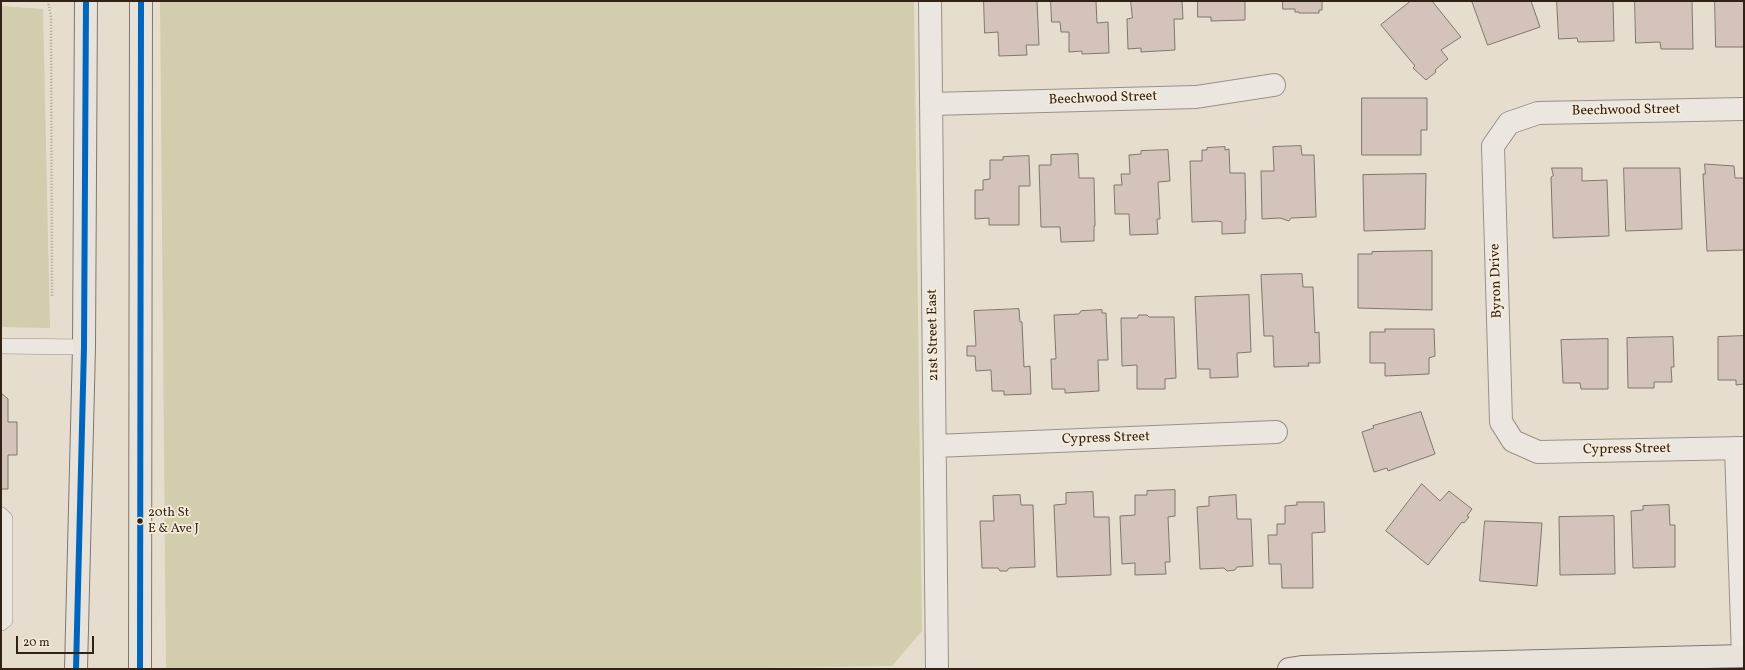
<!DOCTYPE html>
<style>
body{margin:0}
#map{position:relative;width:1745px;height:670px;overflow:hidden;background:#e6ddcf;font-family:Vollkorn,serif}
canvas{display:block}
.frame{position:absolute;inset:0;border:2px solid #322216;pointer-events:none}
.scale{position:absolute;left:16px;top:636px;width:78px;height:18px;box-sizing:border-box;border:2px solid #322216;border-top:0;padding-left:5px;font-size:12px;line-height:14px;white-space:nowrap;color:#322216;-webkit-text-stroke:3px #f5ebd9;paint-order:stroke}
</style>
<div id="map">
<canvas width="1745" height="670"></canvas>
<div class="frame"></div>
<div class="scale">20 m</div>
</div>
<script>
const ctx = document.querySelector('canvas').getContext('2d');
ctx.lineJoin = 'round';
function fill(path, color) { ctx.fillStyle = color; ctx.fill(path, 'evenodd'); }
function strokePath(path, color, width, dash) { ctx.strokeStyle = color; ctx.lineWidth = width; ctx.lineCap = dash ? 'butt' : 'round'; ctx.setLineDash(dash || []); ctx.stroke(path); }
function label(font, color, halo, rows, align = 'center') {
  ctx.font = font + ' Vollkorn,serif'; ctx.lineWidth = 3.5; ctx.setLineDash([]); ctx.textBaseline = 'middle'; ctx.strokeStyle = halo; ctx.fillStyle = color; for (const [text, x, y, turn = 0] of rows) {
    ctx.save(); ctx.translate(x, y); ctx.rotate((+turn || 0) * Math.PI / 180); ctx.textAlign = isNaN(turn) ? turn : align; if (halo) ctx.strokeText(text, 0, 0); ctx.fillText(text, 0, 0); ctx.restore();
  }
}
const green = new Path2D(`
 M160,1H914L922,631L892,666L688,669H166Z
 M1,6L43,9L50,328L1,327Z`);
const building = new Path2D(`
 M984,1H1037L1039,45H1026L1027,55L999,56L998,32L985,33Z
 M1051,1H1096L1097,23L1108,22L1109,53L1082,54V51L1069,52V32H1061L1060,22H1052Z
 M1131,1H1182L1183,19H1174L1175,50L1141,52V48L1128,49L1127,19L1132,18Z
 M1198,1H1245V20L1211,21V17H1198Z
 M1283,1H1322V10H1319V13H1299V12H1295V9H1283Z
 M1411,1H1432L1461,37L1441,50L1448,59L1435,70L1436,72L1426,80L1413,68L1415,66L1381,25Z
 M1472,1H1531L1540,27L1488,45Z
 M1557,1H1613L1614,41L1578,42L1577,38L1559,39Z
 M1635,1H1692L1693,49H1661L1660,42L1636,43Z
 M1715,1H1744V47H1716Z
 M1362,98H1427V130H1421V155H1362Z
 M1301,146L1302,155H1314L1316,217L1291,218L1289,221L1280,218L1262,219L1261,171H1274L1273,147Z
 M1225,147V150L1229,149L1230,173H1245L1246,220H1245V233L1222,234V222L1217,221L1192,222L1190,161H1202V150H1207V148Z
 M1168,150L1170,181L1158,182L1160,219H1157L1158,234L1130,235L1129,214H1115L1114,185H1122L1121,174H1130L1129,155L1141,154V151Z
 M1078,154L1079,178H1094L1095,226H1094V241L1061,242L1060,227H1041L1039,165H1051V155Z
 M1029,156L1030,186H1019V225H989V218L975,219V190H983V180L990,179V160H1003V157Z
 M1705,164L1734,166L1735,178H1744V250L1707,251L1703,174H1705Z
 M1552,168H1582V181L1607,180L1609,236L1553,238L1551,177L1553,176Z
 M1624,168H1680L1682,229L1626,231Z
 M1426,174L1425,229L1364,231L1363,175Z
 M1432,251V310L1358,308V254H1372V252Z
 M1302,274L1303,287H1313L1315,333L1319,332L1320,363H1308L1309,366L1274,367L1273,336H1264L1261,275Z
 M1249,295L1251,352L1237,353L1238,377L1210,378V369H1198L1195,297Z
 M1019,309L1020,322H1022L1024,367L1030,366L1031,394L1004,395V391H992L991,370L976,371L975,356H967V346H976L974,311Z
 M1102,310V313H1106L1108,360H1098L1099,391L1065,393V389H1052L1051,359H1056L1054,315L1079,314L1081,311Z
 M1139,315H1147L1149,317H1174L1176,378L1165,379V389H1137V365L1122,366L1121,318H1137Z
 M1385,329H1434L1435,356L1429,358V374L1385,376V363H1370V332H1385Z
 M1744,336V384L1736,385V380H1718V337Z
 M1673,337L1674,367H1671L1672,382H1654V388H1628L1627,338Z
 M1608,339V389H1581L1580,383H1563L1561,340Z
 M1,393L8,399V422H17V455H8V489H1Z
 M1421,412L1435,454L1388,471L1387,468L1374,472L1362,432L1374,428L1373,426Z
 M1422,484L1440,501L1449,491L1472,509L1467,516L1469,517L1464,523L1462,522L1428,565L1386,531Z
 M1175,490V516L1168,517L1170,562H1165L1166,574L1135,575V563L1122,564L1120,516L1135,515V495H1147V491Z
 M1093,492L1094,517H1109L1111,575L1057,577L1054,505L1066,504V493Z
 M1020,495L1021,505H1033L1035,567L1009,568L1007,571H1000L998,568H982L980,521H994L993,496Z
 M1236,495L1237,519H1251L1253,566L1237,567L1235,570L1227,571L1224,568L1200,569L1197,507L1209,506V497Z
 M1297,502H1324L1325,532L1312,533L1313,588H1282L1281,564H1269L1268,535H1277V524H1285V506L1297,505Z
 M1669,505L1670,525H1675V567L1633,568L1631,511L1643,510V506Z
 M1614,516L1615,574L1560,575L1559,517Z
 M1485,521L1542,523L1537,586L1480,581Z`);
const path = new Path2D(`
 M48,1L51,17L52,297`);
const lane = new Path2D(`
 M1,346L84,347
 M1,515L5,519V620L1,623`);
const street = new Path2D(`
 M930,1L937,669
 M931,104L1196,97L1274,85
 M1744,109L1538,113L1509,123L1493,146L1501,422L1513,441L1538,452L1744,448
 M935,446L1276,432
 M1736,448L1743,656`);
const primary = new Path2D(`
 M76,669L84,347L86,1
 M140,669L141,1
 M1289,669L1302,667L1744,656`);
const bus1 = new Path2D(`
 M76,669L84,347L86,1
 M140,669L141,1`);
const markers = [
 [140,521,3.5,"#322216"]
];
const busNames = [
 ["20th St",148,514],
 ["E & Ave J",148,530]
];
const streetNames = [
 ["Beechwood Street",1103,99,-2],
 ["Beechwood Street",1626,111,-1],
 ["Byron Drive",1497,281,-92],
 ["21st Street East",934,335,-91],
 ["Cypress Street",1106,439,-2],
 ["Cypress Street",1627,450,-1]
];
fill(green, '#d2cdac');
fill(building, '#d3c3ba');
strokePath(building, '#7e776e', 1);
strokePath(lane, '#989187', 16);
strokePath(street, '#989187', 24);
strokePath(primary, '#7e776e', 24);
strokePath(path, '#a9a49d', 2.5, [1, 2]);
strokePath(lane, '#ebe6df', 15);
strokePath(street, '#ebe6df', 22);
strokePath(primary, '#e8e3da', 22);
strokePath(bus1, '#0065bd', 6);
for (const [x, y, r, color] of markers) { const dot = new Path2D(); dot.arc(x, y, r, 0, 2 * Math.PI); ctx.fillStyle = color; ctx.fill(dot); strokePath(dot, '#f5ebd9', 1.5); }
label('13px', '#322216', '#f5ebd9', busNames, 'left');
label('14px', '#322216', '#f5ebd9', streetNames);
</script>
